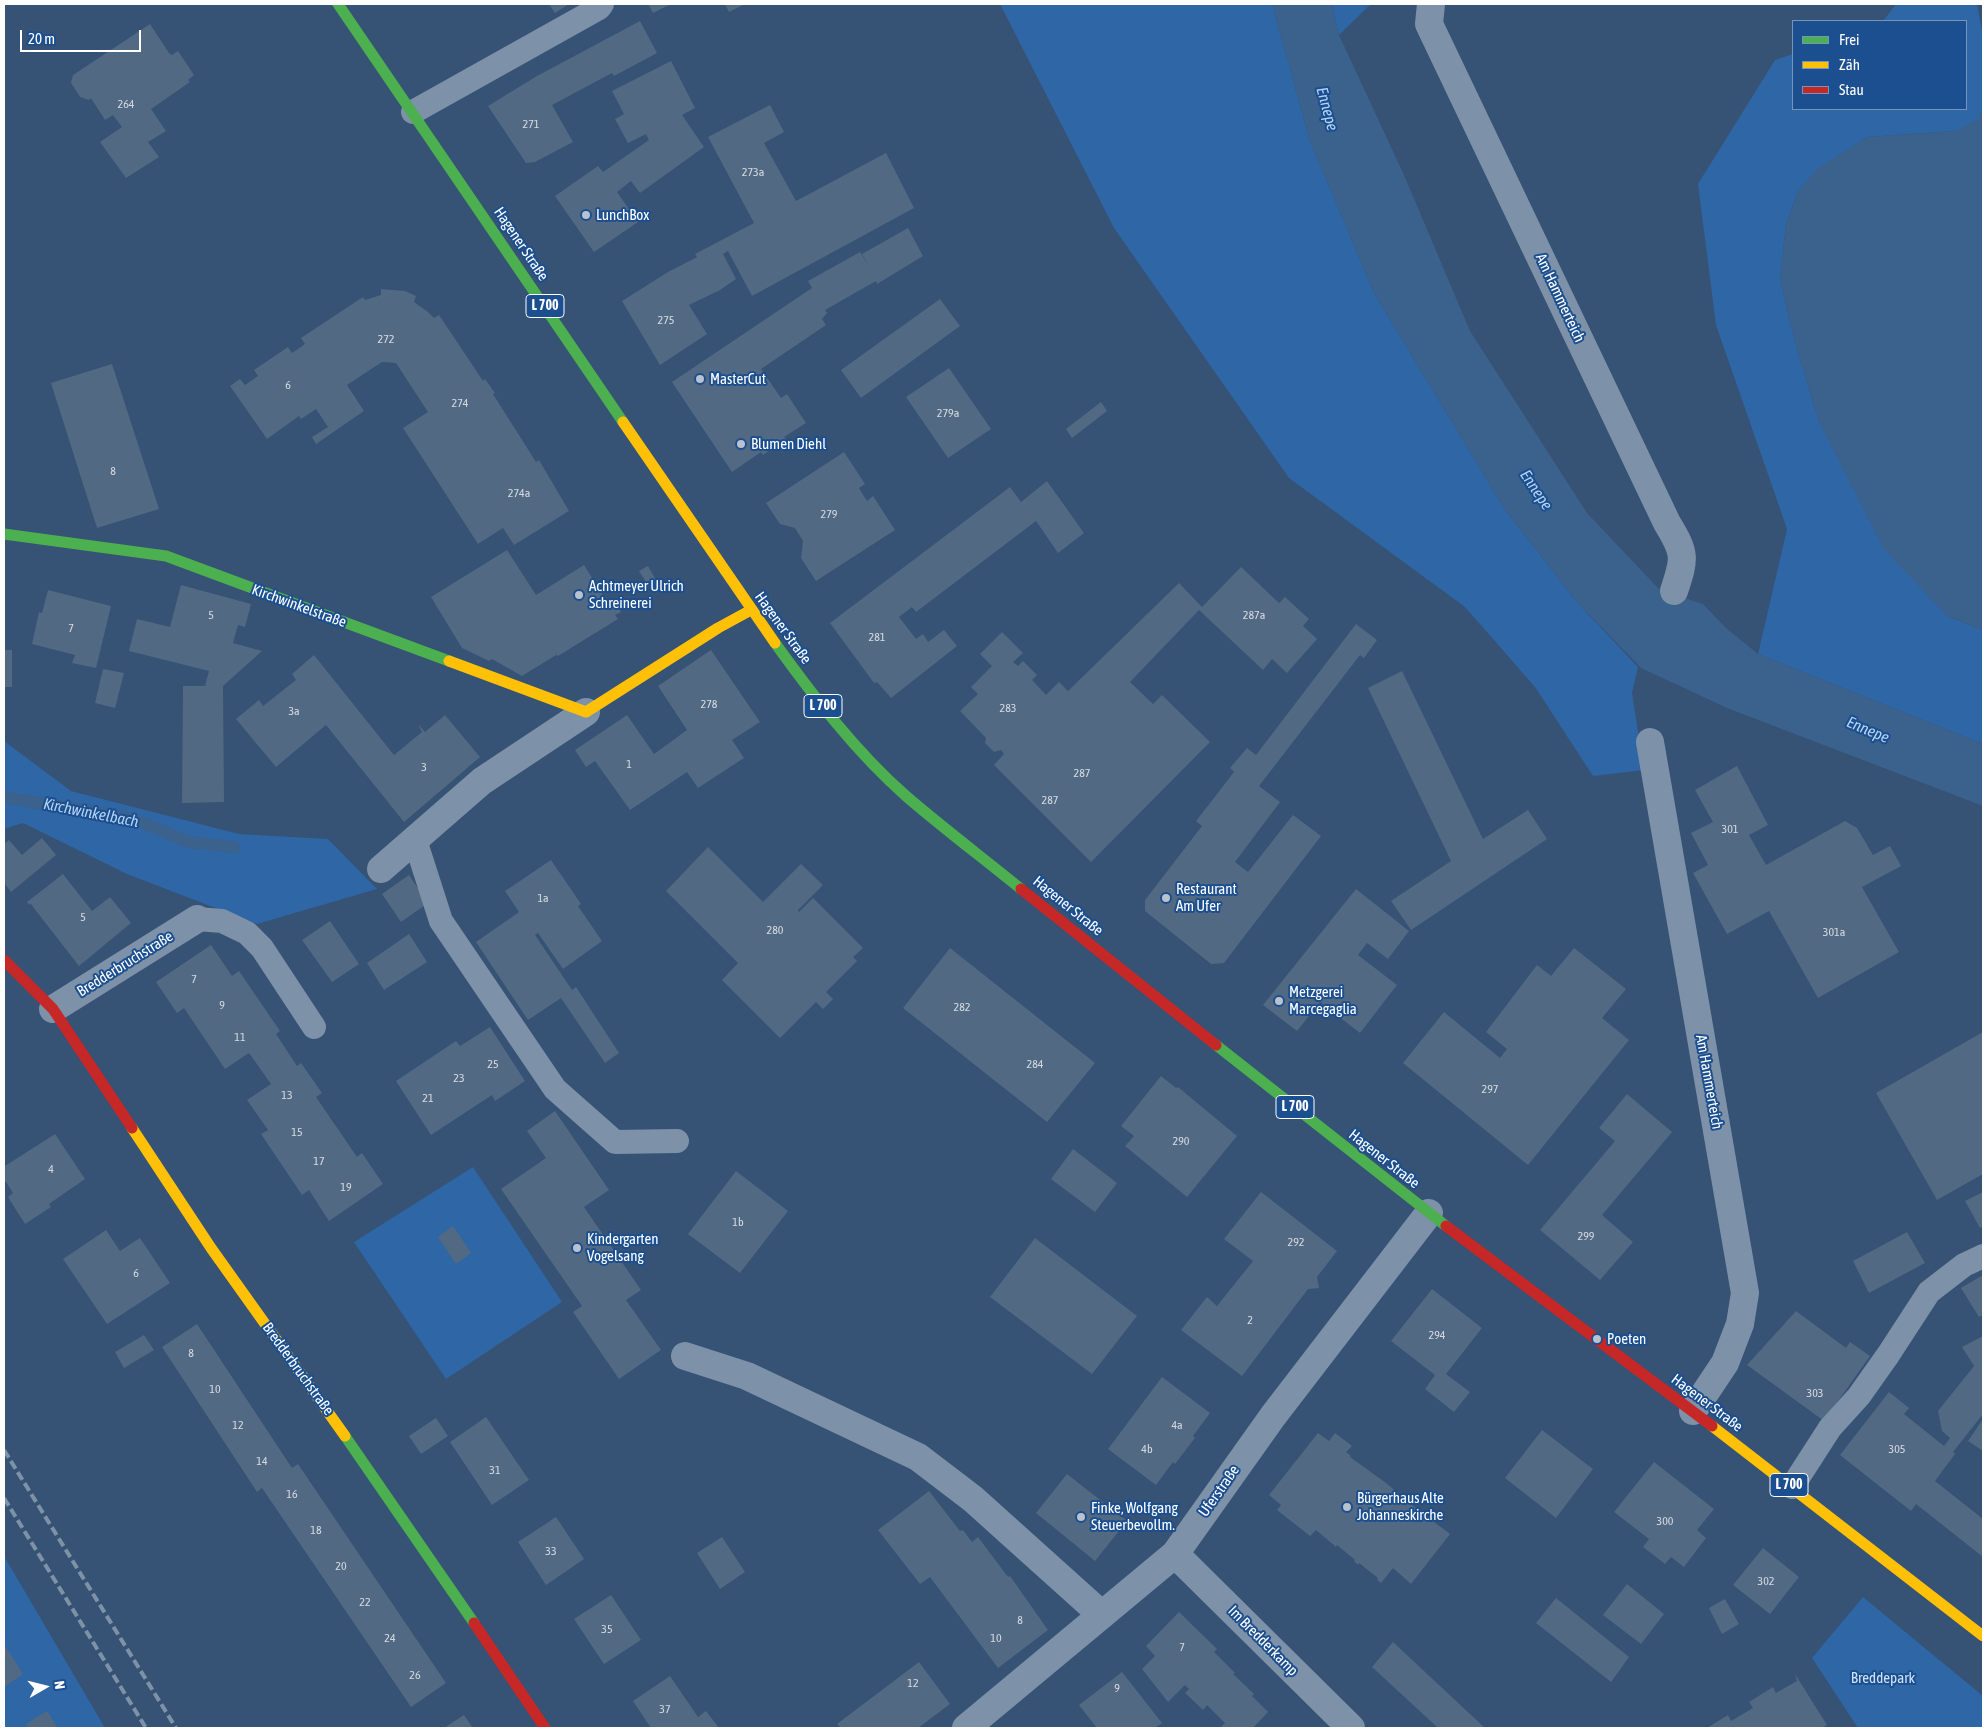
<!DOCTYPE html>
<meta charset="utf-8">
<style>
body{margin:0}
#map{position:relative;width:1987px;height:1732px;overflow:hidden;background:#365274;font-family:"Asap Condensed",sans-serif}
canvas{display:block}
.frame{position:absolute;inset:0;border:5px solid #fff;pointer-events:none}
.legend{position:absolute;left:1792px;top:20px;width:175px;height:90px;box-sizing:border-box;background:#1b4f8f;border:1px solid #7695bc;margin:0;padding:6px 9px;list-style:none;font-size:15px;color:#fff}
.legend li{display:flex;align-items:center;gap:10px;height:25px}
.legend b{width:25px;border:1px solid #7695bc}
.north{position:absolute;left:20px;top:1662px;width:50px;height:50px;-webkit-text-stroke:4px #1b4f8f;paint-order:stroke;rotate:82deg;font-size:14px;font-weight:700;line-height:20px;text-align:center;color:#fff}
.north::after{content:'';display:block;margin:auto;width:18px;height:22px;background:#fff;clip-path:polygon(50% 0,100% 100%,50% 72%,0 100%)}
.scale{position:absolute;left:20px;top:30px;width:121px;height:22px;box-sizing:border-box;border:2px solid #fff;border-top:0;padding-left:6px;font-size:15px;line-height:18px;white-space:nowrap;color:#fff;-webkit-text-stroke:4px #1b4f8f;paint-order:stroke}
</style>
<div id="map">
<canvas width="1987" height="1732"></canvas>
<div class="frame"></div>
<ul class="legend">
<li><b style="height:6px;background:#4caf50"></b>Frei</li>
<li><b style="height:6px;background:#ffc107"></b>Zäh</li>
<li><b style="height:6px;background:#c62828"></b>Stau</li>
</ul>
<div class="north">N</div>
<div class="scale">20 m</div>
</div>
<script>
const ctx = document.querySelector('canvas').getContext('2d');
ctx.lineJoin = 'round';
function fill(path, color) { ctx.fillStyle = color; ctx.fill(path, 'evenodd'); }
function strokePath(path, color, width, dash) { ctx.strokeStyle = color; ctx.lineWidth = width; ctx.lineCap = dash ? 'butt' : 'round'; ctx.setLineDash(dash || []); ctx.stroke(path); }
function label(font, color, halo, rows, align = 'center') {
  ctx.font = font + ' "Asap Condensed",sans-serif'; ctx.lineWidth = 4; ctx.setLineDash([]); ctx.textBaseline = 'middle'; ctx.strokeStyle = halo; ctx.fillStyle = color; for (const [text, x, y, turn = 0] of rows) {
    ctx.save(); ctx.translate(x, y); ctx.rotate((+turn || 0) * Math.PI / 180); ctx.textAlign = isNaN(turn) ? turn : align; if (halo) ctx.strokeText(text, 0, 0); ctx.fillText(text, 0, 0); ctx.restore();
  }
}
const green = new Path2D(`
 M1000,4H1272L1310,141L1374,293L1504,508L1576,601L1638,667L1632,693L1644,770L1593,776L1535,687L1465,607L1289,478L1114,228Z
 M1332,4H1371L1339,35Z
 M1896,4H1977L1983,36V109L1979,119L1957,131L1867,137L1798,191L1786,225L1780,280L1796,345L1819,422L1947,616L1983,630V744L1758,654L1787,529L1716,325L1698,184L1775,60L1793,54V109H1966V21H1883Z
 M4,741L71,791L239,834L328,839L377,889L257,924L127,874L23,823L4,829Z
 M473,1167L562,1302L446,1379L354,1242Z
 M4,1556L105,1728H4Z
 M1863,1597L1983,1696V1728H1858L1812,1658Z`);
const water = new Path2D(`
 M1272,4H1332L1339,35L1404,175L1470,331L1587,513L1660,590L1703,604L1726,628L1758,654L1983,744V806L1727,708L1641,668L1576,601L1504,508L1374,293L1310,141Z
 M1983,109V630L1947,616L1884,549L1819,422L1796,345L1780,280L1786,225L1798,191L1818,168L1867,137L1957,131L1978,119Z`);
const stream = new Path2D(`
 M4,797L134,819L188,842L234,847`);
const building = new Path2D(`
 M549,4H569L555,13Z
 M648,4H671L653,13Z
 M725,4H745L729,12Z
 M640,21L657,53L614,76L612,73L552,105L573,142L535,162L526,163L488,106L537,76Z
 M150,24L169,53L172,55L178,51L194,75L188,80L190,82L151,109L166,131L148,142L159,157L126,178L100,142L122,127L113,115L105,120L91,98L89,100L80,97L71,83L73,75Z
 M671,61L695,108L682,115L704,147L640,193L631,181L617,192L638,222L594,252L555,196L598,166L603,172L649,140L646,134L628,143L615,119L624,114L612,91Z
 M770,105L784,132L764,143L796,201L886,153L914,208L752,296L728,251L723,254L736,279L720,290L689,305L707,334L660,365L622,301L668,272L697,257L695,254L754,223L708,137Z
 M908,228L923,256L877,284L876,281L825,310L827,313L822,319L826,325L761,369L781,398L787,394L806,423L784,437L786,439L763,455L761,452L732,472L672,382L812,288L808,281L860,252L869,267L862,254Z
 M381,289L405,291L416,296L414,302L428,312L434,318L439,315L483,381L485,379L495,393L493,394L536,462L539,460L569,511L514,545L503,528L478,544L403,428L428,412L396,363L382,362L347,385L364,411L316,444L312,437L328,427L316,409L301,419L299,416L267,439L230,386L240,379L245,385L258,376L254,370L288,347L292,353L305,344L301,338L363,297L365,300L381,295Z
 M940,299L960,326L861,398L841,370Z
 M112,364L159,509L97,528L51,383Z
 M949,368L991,429L948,458L906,397Z
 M1101,402L1107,411L1072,438L1066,429Z
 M844,452L865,484L859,488L867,501L873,496L895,530L816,581L801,558L803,541L795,528L780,524L766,503Z
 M1047,481L1084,533L1058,553L1036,521L916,612L912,607L899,617L916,639L923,634L928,642L944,630L957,646L891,698L877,682L874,683L830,623L1010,487L1021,502Z
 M507,550L536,595L584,565L610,607L616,603L621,612L615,615L618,619L558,656L556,655L522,676L492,659L489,661L462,648L431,597Z
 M648,566L659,585L651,590L639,571Z
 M1241,567L1279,603L1285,597L1309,619L1303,626L1317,639L1287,673L1272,659L1263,670L1199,610L1130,682L1153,704L1162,695L1210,742L1091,862L994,765L1004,754L1001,750L994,752L985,743L986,738L960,711L978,694L971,687L992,666L980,654L1002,632L1023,653L1013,662L1018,666L1023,661L1037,675L1032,680L1046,695L1059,682L1068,691L1179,583L1202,607Z
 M181,585L251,604L245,627L238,625L233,643L262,651L223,686L224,802L182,803L183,686H205L209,671L129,651L137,619L170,627Z
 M48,590L111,606L96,668L72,663L75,655L32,644L39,612L42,613Z
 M1356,624L1377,640L1364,658L1360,655L1259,786L1280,802L1235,862L1248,872L1293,815L1321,836L1224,963L1211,964L1145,911V900L1202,826L1196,821L1234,772L1230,768L1247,748L1256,755Z
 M4,650H12V687H4Z
 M711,650L760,722L732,740L744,758L698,788L687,772L630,810L595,761L586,767L575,750L627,715L654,754L687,730L658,686Z
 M314,655L394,755L422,732L418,724L425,732L445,715L480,757L404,822L326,725L276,767L236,719L259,700L263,706L296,680L292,674Z
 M103,669L124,673L115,708L95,703Z
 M1402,671L1483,839L1528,810L1547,839L1411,930L1391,901L1451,861L1368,688Z
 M1737,766L1768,825L1749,835L1766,865L1845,821L1857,828L1873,855L1890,846L1901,866L1862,887L1899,952L1818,998L1769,911L1727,934L1693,873L1708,865L1691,833L1713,822L1695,790Z
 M42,838L56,855L11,892L4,883V844L9,840L22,855Z
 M708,847L763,902L801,864L823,885L798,910L799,912L813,898L863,948L853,957L857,961L826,992L833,999L823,1009L816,1002L780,1038L722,980L738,963L666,891Z
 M551,860L581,904L578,906L602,941L563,969L538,933L535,935L572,990L576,987L619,1053L605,1063L561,998L528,1020L476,942L519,912L505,891Z
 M63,874L92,911L110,897L131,923L79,966L30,903L29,905L27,902Z
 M409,875L428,903L401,922L382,894Z
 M1356,889L1409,931L1388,959L1367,943L1358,955L1397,985L1360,1033L1320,1002L1297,1031L1263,1005Z
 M330,921L359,964L332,982L302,940Z
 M409,934L427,962L384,990L367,963Z
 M211,945L232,976L239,971L280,1031L276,1034L297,1066L301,1063L322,1093L316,1097L357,1157L362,1153L383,1184L329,1221L309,1190L302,1195L261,1134L268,1130L247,1100L271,1084L249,1053L225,1069L184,1008L177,1013L156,982Z
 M950,948L1095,1063L1047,1122L903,1008Z
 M1574,948L1626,989L1602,1018L1629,1040L1528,1165L1403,1063L1444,1012L1500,1058L1507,1049L1486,1032L1537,965L1551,976Z
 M490,1027L525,1081L495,1101L492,1095L431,1135L396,1081L456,1041L460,1046Z
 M1983,1032V1174L1937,1200L1876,1093Z
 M1161,1076L1176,1088L1178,1087L1237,1136L1187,1197L1125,1146L1134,1136L1121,1126Z
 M1627,1094L1672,1132L1602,1215L1633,1242L1600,1280L1540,1230L1615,1141L1599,1128Z
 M555,1111L609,1190L584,1207L641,1290L626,1300L661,1350L619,1379L573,1312L582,1306L501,1189L546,1158L527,1131Z
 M55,1134L85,1179L49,1204L51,1207L25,1224L8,1197L13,1193L4,1179V1164L5,1166Z
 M1073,1149L1117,1183L1095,1212L1051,1179Z
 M736,1171L788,1211L740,1273L688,1234Z
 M1261,1192L1337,1251L1317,1277L1319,1288L1308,1289L1242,1376L1181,1330L1207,1297L1217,1306L1253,1261L1224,1239Z
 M1983,1192V1226L1980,1228L1965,1201Z
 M453,1226L471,1253L456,1264L438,1237Z
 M106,1230L120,1251L140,1238L170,1283L107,1324L63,1259Z
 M1907,1232L1925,1263L1869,1293L1853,1261Z
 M1035,1238L1137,1316L1092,1374L990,1297Z
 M1983,1275V1315L1979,1317L1961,1288Z
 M1432,1289L1482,1328L1446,1374L1470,1392L1454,1412L1425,1389L1435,1375L1391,1341Z
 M1796,1311L1846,1348L1850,1342L1870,1356L1824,1421L1747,1365Z
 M197,1324L292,1468L298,1464L446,1683L411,1707L262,1488L257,1492L162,1347Z
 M144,1335L154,1350L124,1368L115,1352Z
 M1983,1336V1414L1953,1452L1955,1454L1935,1481L1983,1519V1557L1916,1504L1911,1511L1840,1455L1889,1392L1909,1408L1904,1414L1944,1446L1950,1438L1942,1431L1938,1411L1974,1366L1962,1347Z
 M1162,1377L1210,1413L1193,1436L1195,1438L1175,1464L1173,1462L1156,1485L1108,1449Z
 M486,1417L529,1480L492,1505L450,1442Z
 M436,1418L448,1436L421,1454L409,1436Z
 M1983,1419V1451L1968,1441Z
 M1542,1430L1593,1469L1556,1518L1505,1478Z
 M1318,1433L1329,1441L1335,1433L1352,1446L1346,1452L1351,1456L1350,1457L1386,1483L1404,1498L1409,1500L1408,1502L1450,1534L1411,1584L1393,1568L1381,1583L1377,1580L1378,1578L1359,1563L1358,1565L1354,1561L1355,1560L1337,1545L1336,1547L1316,1530L1310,1536L1277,1510L1281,1505L1269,1495Z
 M1654,1462L1714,1509L1697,1530L1706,1538L1684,1567L1671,1557L1665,1564L1643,1547L1649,1539L1614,1512Z
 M1067,1474L1127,1521L1095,1561L1036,1513Z
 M929,1491L960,1531L963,1530L972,1542L978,1537L1008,1577L1010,1576L1048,1630L998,1668L930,1577L920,1584L878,1530Z
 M556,1517L584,1559L546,1585L518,1542Z
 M722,1537L745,1572L720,1589L697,1553Z
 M1763,1548L1799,1577L1770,1614L1733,1585Z
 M1627,1584L1664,1614L1641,1644L1603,1615Z
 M611,1595L641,1640L604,1664L574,1619Z
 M1556,1598L1629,1657L1611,1682L1536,1623Z
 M1725,1599L1739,1624L1722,1634L1709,1608Z
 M1179,1612L1217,1649L1214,1652L1235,1673L1233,1674L1254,1694L1252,1696L1268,1712L1253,1728H1220L1225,1723L1207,1705L1203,1710L1185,1693L1189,1689L1185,1685L1168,1702L1142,1669L1155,1656L1146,1646Z
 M1393,1642L1485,1728H1438L1372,1667Z
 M4,1644L23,1674L4,1687Z
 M919,1662L950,1704L918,1728H841L837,1724Z
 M1122,1672L1162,1723L1155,1728H1097L1079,1705Z
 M1795,1674L1827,1725L1822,1728H1707L1728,1715L1731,1721L1753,1708L1749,1702L1773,1687L1776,1693L1797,1681Z
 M670,1676L698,1717L706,1711L719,1728H651L633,1701Z
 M47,1711L58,1728H29L26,1724Z
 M464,1715L473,1728H444Z`);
const lane = new Path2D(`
 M413,112L599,8L602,4
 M415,840L441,921L555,1089L615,1142L677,1141
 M197,919L222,921L247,933L262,948L314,1027
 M1792,1487L1830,1428L1859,1396L1888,1355L1929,1292L1964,1265L1983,1256`);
const street = new Path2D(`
 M1431,4L1429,24L1667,523C1686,554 1685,558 1674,591
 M1650,742L1745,1293L1740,1324L1725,1363L1693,1411
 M381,869L482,781L586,712
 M53,1009L197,919
 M685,1356L747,1376L918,1457L973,1499L1102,1615
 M1175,1554L1351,1728
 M966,1728L1175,1554L1273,1416L1429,1213`);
const fast = new Path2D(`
 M338,4L623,422
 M4,534L166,556L449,661
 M775,643C814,697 856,752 906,796C943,828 983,858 1021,889
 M1216,1045L1446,1226
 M345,1436L474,1623`);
const slow = new Path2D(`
 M623,422L775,643
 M449,661L586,712L718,628L751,610
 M132,1128L211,1248L345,1436
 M1712,1426L1983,1636`);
const jam = new Path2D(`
 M1021,889L1216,1045
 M4,960L53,1009L132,1128
 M1446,1226L1712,1426
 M474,1623L545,1728`);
const rail = new Path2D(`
 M4,1450L176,1728
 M4,1498L146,1728`);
const markers = [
 [586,215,5,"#b9c2ce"],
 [700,379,5,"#b9c2ce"],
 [741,444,5,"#b9c2ce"],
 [579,595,5,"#b9c2ce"],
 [1166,898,5,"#b9c2ce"],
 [1279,1001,5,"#b9c2ce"],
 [577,1248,5,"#b9c2ce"],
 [1597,1339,5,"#b9c2ce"],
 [1347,1507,5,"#b9c2ce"],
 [1081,1517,5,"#b9c2ce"]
];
const numberNames = [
 ["264",126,104],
 ["271",531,124],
 ["273a",753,172],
 ["275",666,320],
 ["272",386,339],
 ["6",288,385],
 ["274",460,403],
 ["279a",948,413],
 ["8",113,471],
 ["274a",519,493],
 ["279",829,514],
 ["5",211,615],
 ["287a",1254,615],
 ["7",71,628],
 ["281",877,637],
 ["278",709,704],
 ["283",1008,708],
 ["3a",294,711],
 ["1",629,764],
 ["3",424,767],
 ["287",1082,773],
 ["287",1050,800],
 ["301",1730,829],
 ["1a",543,898],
 ["5",83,917],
 ["280",775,930],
 ["301a",1834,932],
 ["7",194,979],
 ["9",222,1005],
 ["282",962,1007],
 ["11",240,1037],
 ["25",493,1064],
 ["284",1035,1064],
 ["23",459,1078],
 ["297",1490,1089],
 ["13",287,1095],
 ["21",428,1098],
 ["15",297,1132],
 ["290",1181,1141],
 ["17",319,1161],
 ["4",51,1169],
 ["19",346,1187],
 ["1b",738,1222],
 ["299",1586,1236],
 ["292",1296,1242],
 ["6",136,1273],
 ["2",1250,1320],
 ["294",1437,1335],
 ["8",191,1353],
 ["10",215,1389],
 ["303",1815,1393],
 ["12",238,1425],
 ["4a",1177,1425],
 ["4b",1147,1449],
 ["305",1897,1449],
 ["14",262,1461],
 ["31",495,1470],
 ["16",292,1494],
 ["300",1665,1521],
 ["18",316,1530],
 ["33",551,1551],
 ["20",341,1566],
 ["302",1766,1581],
 ["22",365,1602],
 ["8",1020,1620],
 ["35",607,1629],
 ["24",390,1638],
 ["10",996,1638],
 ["7",1182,1647],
 ["26",415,1675],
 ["12",913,1683],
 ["9",1117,1688],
 ["37",665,1709]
];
const shields = [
 [545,306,38],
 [823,706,38],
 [1295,1107,38],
 [1789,1485,38]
];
const shieldNames = [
 ["L 700",545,306],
 ["L 700",823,706],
 ["L 700",1295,1107],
 ["L 700",1789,1485]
];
const poiNames = [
 ["LunchBox",596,215],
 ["MasterCut",710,379],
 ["Blumen Diehl",751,444],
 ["Achtmeyer Ulrich",589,586],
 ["Schreinerei",589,603],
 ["Restaurant",1176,889],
 ["Am Ufer",1176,906],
 ["Metzgerei",1289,992],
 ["Marcegaglia",1289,1009],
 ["Kindergarten",587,1239],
 ["Vogelsang",587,1256],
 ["Poeten",1607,1339],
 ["Bürgerhaus Alte",1357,1498],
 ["Johanneskirche",1357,1515],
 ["Finke, Wolfgang",1091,1508],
 ["Steuerbevollm.",1091,1525]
];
const streetNames = [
 ["Hagener Straße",521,244,56],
 ["Am Hammerteich",1560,298,65],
 ["Kirchwinkelstraße",299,606,20],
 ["Hagener Straße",783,628,54],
 ["Hagener Straße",1068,906,39],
 ["Bredderbruchstraße",125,964,-32],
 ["Am Hammerteich",1709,1082,80],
 ["Hagener Straße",1384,1159,38],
 ["Bredderbruchstraße",298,1369,54],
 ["Hagener Straße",1707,1403,37],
 ["Uferstraße",1219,1491,-55],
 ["Im Bredderkamp",1263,1641,45]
];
const parkNames = [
 ["Breddepark",1883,1678]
];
const waterNames = [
 ["Ennepe",1327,109,75],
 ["Ennepe",1536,490,56],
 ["Ennepe",1868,730,23],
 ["Kirchwinkelbach",91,813,11]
];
fill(green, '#2f66a5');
fill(water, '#3b618d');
strokePath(stream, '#3b618d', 12);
fill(building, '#526984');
strokePath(lane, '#7d92a8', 24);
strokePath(street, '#7d92a8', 28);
strokePath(fast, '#4caf50', 11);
strokePath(slow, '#ffc107', 11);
strokePath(jam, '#c62828', 11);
strokePath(rail, '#7e92a7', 4, [9, 4]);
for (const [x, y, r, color] of markers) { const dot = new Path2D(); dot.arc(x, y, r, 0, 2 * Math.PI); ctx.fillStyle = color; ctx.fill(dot); strokePath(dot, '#1b4f8f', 2); }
label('12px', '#d4dae0', null, numberNames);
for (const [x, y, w] of shields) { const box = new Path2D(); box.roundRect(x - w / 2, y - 11.5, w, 23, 4); ctx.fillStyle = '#1b4f8f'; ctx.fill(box); strokePath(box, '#fff', 1); }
label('bold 14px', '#fff', null, shieldNames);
label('15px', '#fff', '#1b4f8f', poiNames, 'left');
label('15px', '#fff', '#1b4f8f', streetNames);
label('15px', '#cfe3fa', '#1b4f8f', parkNames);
label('italic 16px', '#b5d3f5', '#1b4f8f', waterNames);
</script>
